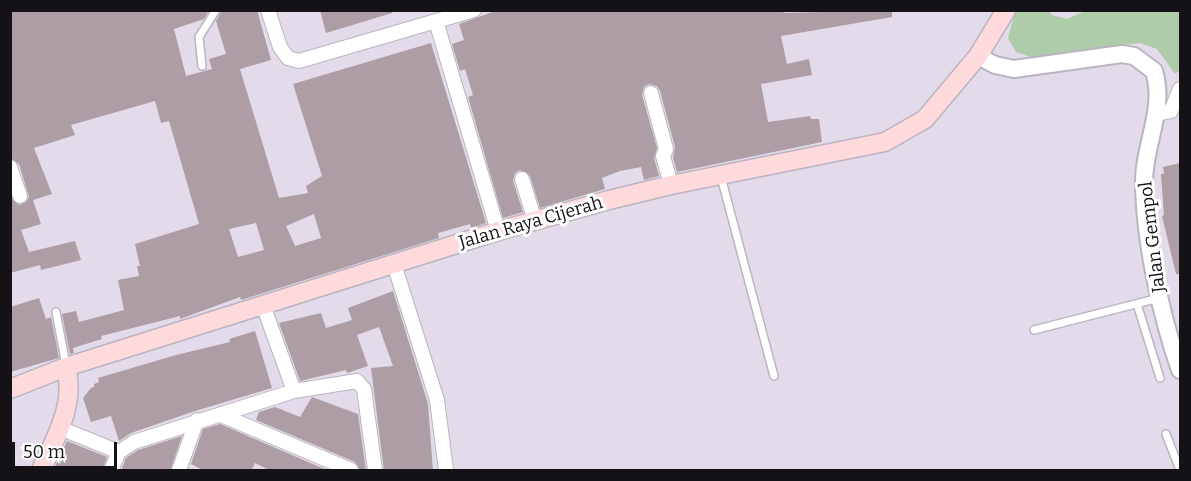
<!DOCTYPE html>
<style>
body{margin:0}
#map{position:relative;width:1191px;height:481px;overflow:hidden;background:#e3dbe9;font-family:Bitter,serif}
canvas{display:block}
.frame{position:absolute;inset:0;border:12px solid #151217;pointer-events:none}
.scale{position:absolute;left:12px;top:442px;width:105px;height:27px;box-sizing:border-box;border:3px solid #151217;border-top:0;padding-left:8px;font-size:18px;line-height:21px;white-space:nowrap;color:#151217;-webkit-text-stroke:4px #fff;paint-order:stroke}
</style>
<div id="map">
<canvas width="1191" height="481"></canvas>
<div class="frame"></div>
<div class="scale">50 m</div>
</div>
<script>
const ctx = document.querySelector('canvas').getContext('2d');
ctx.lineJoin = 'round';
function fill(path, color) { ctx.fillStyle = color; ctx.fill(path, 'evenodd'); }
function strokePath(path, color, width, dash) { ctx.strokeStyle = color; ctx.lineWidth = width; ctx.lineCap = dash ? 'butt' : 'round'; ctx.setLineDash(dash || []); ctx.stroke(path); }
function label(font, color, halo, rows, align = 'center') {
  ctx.font = font + ' Bitter,serif'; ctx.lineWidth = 6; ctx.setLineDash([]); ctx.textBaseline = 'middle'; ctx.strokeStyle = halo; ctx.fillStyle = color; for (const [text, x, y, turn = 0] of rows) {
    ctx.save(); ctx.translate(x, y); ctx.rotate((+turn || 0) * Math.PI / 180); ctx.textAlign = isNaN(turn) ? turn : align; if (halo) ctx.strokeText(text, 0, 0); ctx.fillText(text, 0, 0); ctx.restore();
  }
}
const green = new Path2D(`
 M1015,11H1049L1052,15L1067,19L1085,11H1180V70L1175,74L1157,49L1140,43L1031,57L1016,52L1008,38Z`);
const building = new Path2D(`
 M10,10H209L204,19L174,29L186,76L212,69L209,59L226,54L216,21L222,10H257L271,60L240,69L279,198L308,193L306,186L322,176L293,84L431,43L486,223L471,228L470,224L438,233L439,238L241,300L240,297L180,319V316L101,336L102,339L73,348L74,353L70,354L62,314L76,311L79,322L124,310L118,280L139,276L137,266H140L135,244L199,224L169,121L161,123L155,101L71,125L75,135L34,148L52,194L33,200L41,224L21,230L29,252L75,241L81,260L41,270L40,265L10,273V196L19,205L26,202L29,197L19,164L10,158ZM314,214L321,238L295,246L286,226ZM256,223L264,250L238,257L229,229Z
 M320,10H392V13L326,33Z
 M498,10H783L784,13L892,10V17L781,36L787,64L809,59L812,75L761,84L768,122L810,116L811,119H819L822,142L677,172L673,157L675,147L660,91L657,86L649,84L644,87L642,95L657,148L654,158L659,176L644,180L641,167L620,171L602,178L605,189L540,208L530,176L520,170L515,173L513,181L523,212L503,218L468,97L473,95L465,69L460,71L452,44L464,40L459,24Z
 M1180,163V274H1176L1162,216L1164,215L1161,174H1164L1163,167Z
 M393,291L428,404L433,471H384L371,368L393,366L379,327L357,335L368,366L347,373L346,370L300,381L279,323L321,313L326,328L352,320L348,308Z
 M39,298L46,319L51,317L59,358L10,372V307Z
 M255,331L272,388L195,411L131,433L119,441L111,416L91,422L83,398L91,388L94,387V384L99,382L98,378L176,355L230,342L229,339Z
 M312,397L358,414L366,471H360L355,462L256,420L259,412L275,407L300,417Z
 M220,424L329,471H271L255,463L251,471H205L191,464L203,429Z
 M182,436L170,471H121L126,458L138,450Z
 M67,441L107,457L102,471H53Z`);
const service = new Path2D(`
 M202,66L199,37L216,10
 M721,177L774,376
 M1137,304L1160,378
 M56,312L66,365
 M1034,330L1159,298
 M1166,434L1180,470`);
const minor = new Path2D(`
 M268,10L280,47L288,58L299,61L474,10
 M436,21L498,231
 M651,93L666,149L663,156L671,185
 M1157,114L1171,111L1180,89
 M10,167L20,196
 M522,179L535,221
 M394,264L437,400L446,470
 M263,305L294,391
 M221,415L351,470
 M60,428L119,452L111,470
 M119,452L134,442L294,391L357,381L364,389L375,470
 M179,470L197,420`);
const tertiary = new Path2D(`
 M978,56L995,65L1014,69L1122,54L1134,56L1154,71C1166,109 1143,146 1144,185C1145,242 1161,316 1180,370`);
const secondary = new Path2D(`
 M10,389L66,367L498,231L609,200L671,185L885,142L925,119L978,56L1006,10
 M41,470C56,437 76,403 66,367`);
const streetNames = [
 ["Jalan Raya Cijerah",531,223,-16],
 ["Jalan Gempol",1153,237,-97]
];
fill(green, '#aeccaa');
fill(building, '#ad9da4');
strokePath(service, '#bab3c1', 10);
strokePath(minor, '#bab3c1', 16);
strokePath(tertiary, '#bab3c1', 20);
strokePath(secondary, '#bab3c1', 21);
strokePath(service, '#fff', 7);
strokePath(minor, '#fff', 14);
strokePath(tertiary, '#fff', 16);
strokePath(secondary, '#fedadc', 18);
label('18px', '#151217', '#fff', streetNames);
</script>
